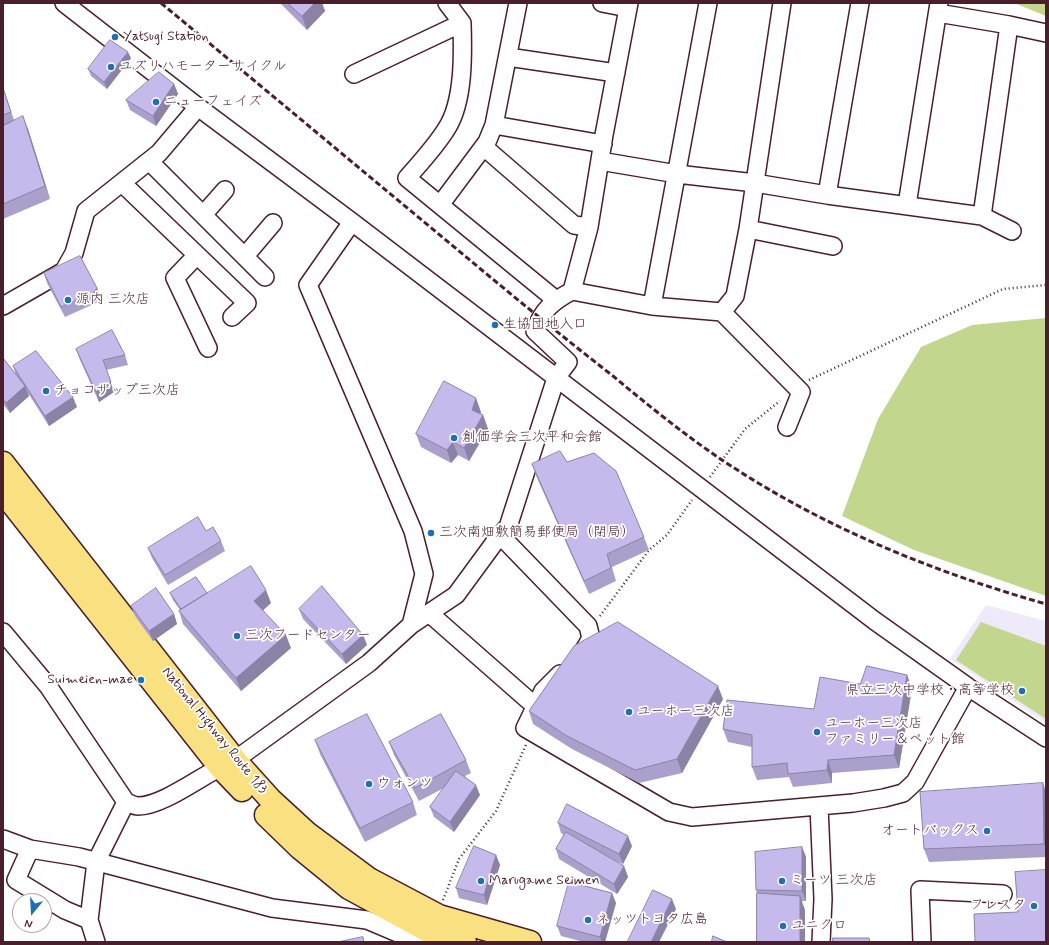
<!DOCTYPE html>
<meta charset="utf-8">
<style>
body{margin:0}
#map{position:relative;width:1049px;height:945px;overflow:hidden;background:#fff;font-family:Mynerve,sans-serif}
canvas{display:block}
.frame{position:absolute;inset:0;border:4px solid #4a1f2b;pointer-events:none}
.north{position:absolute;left:12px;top:893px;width:40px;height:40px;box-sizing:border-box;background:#fff;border:1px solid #b7a5aa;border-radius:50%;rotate:198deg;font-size:11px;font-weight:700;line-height:16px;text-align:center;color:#4a1f2b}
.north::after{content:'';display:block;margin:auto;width:14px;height:18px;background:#1f6fb2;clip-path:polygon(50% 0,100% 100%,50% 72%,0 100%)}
</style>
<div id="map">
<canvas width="1049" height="945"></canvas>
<div class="frame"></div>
<div class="north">N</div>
</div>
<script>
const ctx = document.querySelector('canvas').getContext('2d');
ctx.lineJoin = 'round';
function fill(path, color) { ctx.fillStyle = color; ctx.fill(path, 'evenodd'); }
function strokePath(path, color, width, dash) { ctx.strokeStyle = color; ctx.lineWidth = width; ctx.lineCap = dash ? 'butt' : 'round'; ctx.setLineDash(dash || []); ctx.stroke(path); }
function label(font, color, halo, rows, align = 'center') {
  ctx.font = font + ' Mynerve,"Klee One",sans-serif'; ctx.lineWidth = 3.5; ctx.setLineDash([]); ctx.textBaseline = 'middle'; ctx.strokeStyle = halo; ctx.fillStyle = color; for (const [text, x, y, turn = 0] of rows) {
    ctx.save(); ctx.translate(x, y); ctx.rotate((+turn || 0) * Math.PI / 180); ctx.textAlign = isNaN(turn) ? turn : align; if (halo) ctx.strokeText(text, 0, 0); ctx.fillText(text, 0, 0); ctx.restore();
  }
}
const built = new Path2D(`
 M986,605L1046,621V723L950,659Z`);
const green = new Path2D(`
 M1014,3H1046V16Z
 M1046,318V596L914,550L842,516L878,419L921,347L972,325Z
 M981,622L1046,646V719L956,660Z`);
const path = new Path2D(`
 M809,380L1003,289L1046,285
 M710,477L745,429L780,401
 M600,616L649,550L667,535L692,500
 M443,900L459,859L496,811L526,745`);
const minor = new Path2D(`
 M64,3L198,107L352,222L875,621L968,687L1046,738
 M518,3L494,125L487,142L440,205L556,300
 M602,3L628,8
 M938,13L1009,25L1046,33
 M508,57L616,73
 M354,74L462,23L447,3
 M494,125L603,144
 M484,147L574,225L589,227
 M149,161L265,277
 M600,161L677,174L755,183L827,195L982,216L1012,231
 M122,183L247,303L232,317
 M827,195L860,3
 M440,205L407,178C421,162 436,146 447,128C464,101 463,54 462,23
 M907,205L939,3
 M203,215L225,190
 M982,216L1009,25
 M352,222L308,285L413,531L424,574L411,625
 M748,229L833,246
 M197,255L175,278L208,348
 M245,256L273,223
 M572,291L652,306L722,312L735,296L748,229L782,3
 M3,306L64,271L74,253L86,211L159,153L198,107
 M652,306L708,3
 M722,312L801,392L787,427
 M500,535L588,626L591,638L580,657
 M429,613L535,706
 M3,632L48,686L126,802C129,803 134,806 138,806C165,806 207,771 235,760L369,663L411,625L456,595L500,535L508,527L556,378L568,362L535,331C542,310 553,301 572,291L589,227L604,135L629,3
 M560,674L543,691L525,728L669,812L692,817L853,803L884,798L903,793L915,782L968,687
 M819,806L823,899L821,942
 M3,839L30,849L79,857L272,908L367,920L419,942
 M30,849L16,880L65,910L89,920
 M96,942L89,920L96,862L126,802
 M922,942L920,890L1003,894`);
const highway = new Path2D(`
 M3,463L235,760L271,800L307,833L369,879L439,916L530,942
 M3,492L219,766L242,790
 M266,815L300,848L349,888L432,933L465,942`);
const rail = new Path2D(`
 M161,3C262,87 364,172 465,256C514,297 563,337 613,376C649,406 686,436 725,462C823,527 933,572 1046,604`);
const wall = new Path2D(`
 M280,3H322L325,11L307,30Z
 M131,58L107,89L91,76L88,69Z
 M174,84L178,94L156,126L130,110L126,100Z
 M3,87L14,120L28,129L50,199L3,219Z
 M44,273L97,288L101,298L96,303L65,317L47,283Z
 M76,349L125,355L128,365L106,370L114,392L99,402L80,360Z
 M3,358L16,375L13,366L77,407L49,426L28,393L29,396L10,413L3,404Z
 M481,412L480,414L483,415L488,429L469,461L458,455L451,463L421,447L416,434Z
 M567,462L644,537L649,550L612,567L616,581L589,594L537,478L532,464Z
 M221,541L225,551L168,585L152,558L148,548Z
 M170,593H207L271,603L263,610L291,648L241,691L183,624L179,611L180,610L173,600Z
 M131,606L174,614L177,624L153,641L135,616Z
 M299,609L363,635L367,645L346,664L303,619Z
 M907,675L912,688L899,768L832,773V783L793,787L789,777L757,780L752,767V747L728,742L723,729L814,709L860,684Z
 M723,699L682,773L639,783L572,749L533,724L529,711Z
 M315,740L413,802L417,815L365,842L320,754Z
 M389,742L466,760L471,773L465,776L480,795L454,832L434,817L430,807L444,788L419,801L394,755Z
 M1046,792V857L929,862L924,849Z
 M558,823L632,846L623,864L609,858L624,866L628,877L617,894L559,859L556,849L564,835L561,833Z
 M802,847L806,857V901H801L805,910L757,893L756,890Z
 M496,855L500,865L487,905L459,898L456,888Z
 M616,903L605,942H584L561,936L557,926Z`);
const shadedWall = new Path2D(`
 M315,3H322L325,11L307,30L302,16Z
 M128,52L131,58L107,89L104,82Z
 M174,84L178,94L156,126L153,116Z
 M23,116L28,129L50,199L45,186Z
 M97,288L101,298L96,303L93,293Z
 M106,370L114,392L99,402L96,392Z
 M25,386L29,396L10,413L6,403Z
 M73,397L77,407L49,426L45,416Z
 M476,398L481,412L477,423L472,410Z
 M483,415L488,429L469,461L464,448Z
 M453,442L458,455L451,463L447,450Z
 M266,590L271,603L259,614L254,601Z
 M174,614L177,624L153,641L149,631Z
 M286,635L291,648L241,691L236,678Z
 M363,635L367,645L346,664L342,654Z
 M907,675L912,688L899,768L894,755Z
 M718,686L723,699L682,773L677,759Z
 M828,760L832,773V783L827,770Z
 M1043,783L1046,792V849L1044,844Z
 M476,785L480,795L454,832L450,822Z
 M628,836L632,846L623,864L619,854Z
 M802,847L806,857V901L802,891Z
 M496,855L500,865L487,905L484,895Z
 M624,866L628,877L617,894L614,884Z
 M612,893L616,903L605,942H602L600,937Z
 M800,896L805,910V942H800Z
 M672,899L676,909L659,942H651Z`);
const building = new Path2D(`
 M288,3H315L302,16Z
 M110,40L128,52L104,82L88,69Z
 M159,72L174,84L153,116L126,100Z
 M3,88L11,112L3,115Z
 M23,116L45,186L3,204V126Z
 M80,256L97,288L93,293L61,307L44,273Z
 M112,330L125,355L103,360L111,382L96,392L76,349Z
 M36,351L73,397L45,416L13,366Z
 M3,358L25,386L6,403L3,399Z
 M444,381L476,398L472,410L483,415L464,448L453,442L447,450L416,434Z
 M560,451L567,462L594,453L616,471L644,537L607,554L611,568L584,581L532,464Z
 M198,517L206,531L213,527L221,541L165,575L148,548Z
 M251,566L266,590L254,601L286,635L236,678L179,611Z
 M196,577L207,593L181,609L170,593Z
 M322,586L363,635L342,654L299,609Z
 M156,588L174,614L149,631L131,606Z
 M618,622L718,686L677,759L635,770L567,736L529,711L574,646Z
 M867,666L907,675L894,755L828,760L827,770L788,774L787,763L752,767V735L723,729L727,700L814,709L820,677L860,684Z
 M367,714L413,802L360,828L315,740Z
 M441,714L466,760L415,788L389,742Z
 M456,771L476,785L450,822L430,807Z
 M1043,783L1044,844L924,849L920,792Z
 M567,804L628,836L619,854L558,823Z
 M566,832L624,866L614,884L556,849Z
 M474,846L496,855L484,895L456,888Z
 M802,847V891L756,890L755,852Z
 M1046,870V942H975L974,914L1018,912L1015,872Z
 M569,882L612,893L600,937L557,926Z
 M653,890L672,899L651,942H630L628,941Z
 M757,893L800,896V942H757Z
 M713,936L727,942H712Z
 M363,937L364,942H338Z
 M833,938H869L870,942H833Z`);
const markers = [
 [115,37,4,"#1f6fb2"],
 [111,67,4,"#1f6fb2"],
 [156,102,4,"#1f6fb2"],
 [68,300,4,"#1f6fb2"],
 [495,325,4,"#1f6fb2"],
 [46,391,4,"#1f6fb2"],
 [454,438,4,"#1f6fb2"],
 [431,533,4,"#1f6fb2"],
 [237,636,4,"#1f6fb2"],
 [141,680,4,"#1f6fb2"],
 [1022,691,4,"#1f6fb2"],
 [629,712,4,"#1f6fb2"],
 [817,732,4,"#1f6fb2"],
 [369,784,4,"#1f6fb2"],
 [987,831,4,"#1f6fb2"],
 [481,881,4,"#1f6fb2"],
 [782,881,4,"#1f6fb2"],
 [1034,906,4,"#1f6fb2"],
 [588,920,4,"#1f6fb2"],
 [783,926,4,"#1f6fb2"]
];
const poiNames = [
 ["Yatsugi Station",123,37],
 ["ユズリハモーターサイクル",119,67],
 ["ニューフェイズ",164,102],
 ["源内 三次店",76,300],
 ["生協団地入口",503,325],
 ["チョコザップ三次店",54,391],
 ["創価学会三次平和会館",462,438],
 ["三次南畑敷簡易郵便局（閉局）",439,533],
 ["三次フードセンター",245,636],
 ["Suimeien-mae",133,680,"right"],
 ["県立三次中学校・高等学校",1014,691,"right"],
 ["ユーホー三次店",637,712],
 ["ユーホー三次店",825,724],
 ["ファミリー＆ペット館",825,740],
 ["ウォンツ",377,784],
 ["オートバックス",979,831,"right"],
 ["Marugame Seimen",489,881],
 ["ミーツ 三次店",790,881],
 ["フレスタ",1026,906,"right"],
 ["ネッツトヨタ広島",596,920],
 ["ユニクロ",791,926]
];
const streetNames = [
 ["National Highway Route 183",214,731,51]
];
fill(built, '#eeeaf9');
fill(green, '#c2d78d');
strokePath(minor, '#4a1f2b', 20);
strokePath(highway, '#4a1f2b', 25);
strokePath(path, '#4a1f2b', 2.5, [1, 3]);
strokePath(minor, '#fff', 17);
strokePath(highway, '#f9e181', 22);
strokePath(rail, '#4a1f2b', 3, [6, 3]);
fill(wall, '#aaa0cb');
fill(shadedWall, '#8b82a5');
fill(building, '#c6baec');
strokePath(building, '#8b82a5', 1);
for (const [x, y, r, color] of markers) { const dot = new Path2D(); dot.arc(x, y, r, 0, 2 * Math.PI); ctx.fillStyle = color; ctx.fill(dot); strokePath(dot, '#fff', 1.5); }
label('14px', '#4a1f2b', '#fff', poiNames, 'left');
label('14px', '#4a1f2b', '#fff', streetNames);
</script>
